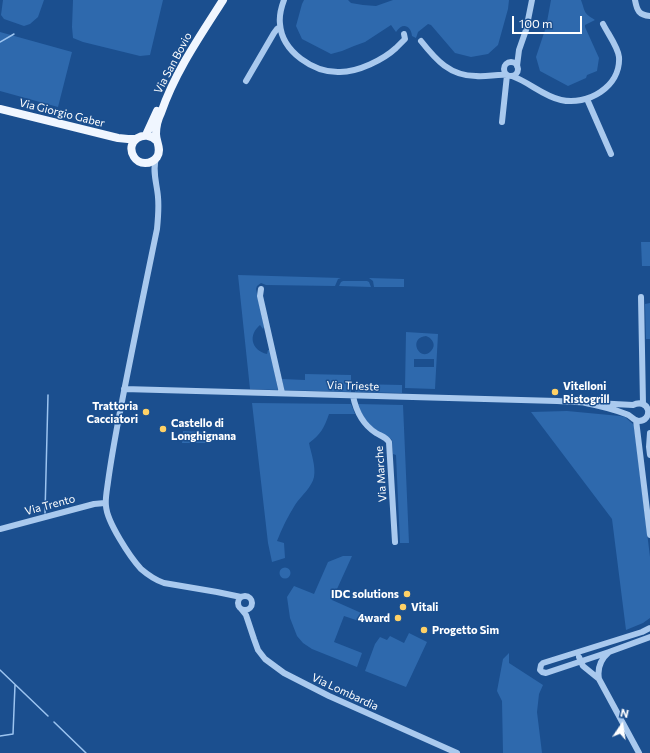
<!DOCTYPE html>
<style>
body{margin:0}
#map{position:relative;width:650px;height:753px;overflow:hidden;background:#1b4f8f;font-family:Commissioner,sans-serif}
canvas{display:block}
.north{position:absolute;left:602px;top:705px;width:40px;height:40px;-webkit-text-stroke:3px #1b4f8f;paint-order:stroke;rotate:13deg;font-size:11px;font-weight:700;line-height:16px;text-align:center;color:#fff}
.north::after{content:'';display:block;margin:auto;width:14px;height:18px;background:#fff;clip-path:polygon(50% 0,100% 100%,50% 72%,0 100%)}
.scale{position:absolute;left:512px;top:16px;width:70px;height:18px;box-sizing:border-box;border:2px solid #fff;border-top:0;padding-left:5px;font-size:12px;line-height:14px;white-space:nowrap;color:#fff;-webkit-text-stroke:3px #1b4f8f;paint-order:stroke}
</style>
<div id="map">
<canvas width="650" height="753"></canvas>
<div class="north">N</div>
<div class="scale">100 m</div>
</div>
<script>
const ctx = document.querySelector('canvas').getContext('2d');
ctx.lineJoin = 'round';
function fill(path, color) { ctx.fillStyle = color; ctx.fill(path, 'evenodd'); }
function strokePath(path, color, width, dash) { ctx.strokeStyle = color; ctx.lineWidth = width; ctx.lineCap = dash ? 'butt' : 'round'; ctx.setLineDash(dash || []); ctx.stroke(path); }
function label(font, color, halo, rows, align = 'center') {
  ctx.font = font + ' Commissioner,sans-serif'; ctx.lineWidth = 3; ctx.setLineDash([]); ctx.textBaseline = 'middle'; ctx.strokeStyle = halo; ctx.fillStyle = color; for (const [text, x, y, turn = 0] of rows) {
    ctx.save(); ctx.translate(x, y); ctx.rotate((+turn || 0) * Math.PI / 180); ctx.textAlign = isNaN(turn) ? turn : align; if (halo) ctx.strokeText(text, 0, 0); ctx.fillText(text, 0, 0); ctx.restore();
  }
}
const green = new Path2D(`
 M3,0H44L38,17L30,24L24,26L4,19L1,15Z
 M73,0H163L150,55L140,56L83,42L73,38L72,27Z
 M304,0H348L351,3L363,5L376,6L393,0H509L508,9L498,45L488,54L471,57L455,53L431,25L428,24L418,32L416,38L412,36C411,25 402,22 396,32L391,25L365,42L354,46L342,51L331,54L302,39L296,26L302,4Z
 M551,0H581C586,14 583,12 595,20L585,25V27L599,58L597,71L587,75L586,78L568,86L540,71L536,57L546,27Z
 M0,32L72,52L58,107L0,91Z
 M641,242H650V266H642Z
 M238,275L341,278L338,279L335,286L266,285L261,283L257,286L256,289L264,327L263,329L260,325C248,335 251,350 267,354L268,350H270L278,390L250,389Z
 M369,278L404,279V287H374L373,281Z
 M343,281H367L369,282L371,287L339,286L341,282Z
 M650,303V339H646L645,304Z
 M406,332L438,334L435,389L405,388ZM426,336C432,338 437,345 431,351C420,363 407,338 426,336ZM414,359H434V367H414Z
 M305,374L351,375V392L284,390L282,379L305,380Z
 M355,384L402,385V393L355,392Z
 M252,403L351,404L355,414H329C324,428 321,434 309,443C311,453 316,466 314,477C312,487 301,496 295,505C288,516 282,528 277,541L284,543L285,558L272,562L268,543Z
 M357,404L403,405L409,543H400L396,455L393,454L392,440C387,435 381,434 376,430C366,423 362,414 357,404Z
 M567,411L620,416L625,417L634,425L650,557V618L643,623L626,630L612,519L531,412Z
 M183,431L207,432L206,443H182Z
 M343,556H352L332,600L368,616L365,623L344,616L334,642L362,653L357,667L312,649L303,643L297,636L290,618L287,597L294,586L314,594L328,562Z
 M279.5 573a5.5 5.5 0 1 1 11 0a5.5 5.5 0 1 1-11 0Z
 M409,633L427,642L406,687L365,671L375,644L380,637L387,640L390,636L404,643Z
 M509,653V663L543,685L539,694L537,712L542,753H503L502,701L497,691L503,659Z`);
const stream = new Path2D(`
 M0,42L14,34
 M45,513L48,395
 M0,670L48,716
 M54,722L86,753
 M0,736L13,734L15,685`);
const minor = new Path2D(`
 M284,0C281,8 279,16 280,24C282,52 314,73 340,72C358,72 383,60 396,48C399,45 402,42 405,39L404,34
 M635,0C637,11 639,15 650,16
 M421,41C436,60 450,76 476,76C487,77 497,74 507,75L502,122
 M504 69a7 7 0 1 1 14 0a7 7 0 1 1-14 0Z
 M517,66L519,50L526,30L532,0
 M512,76C529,82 543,96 561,100C587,106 621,87 619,57C618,47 608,34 603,24
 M246,81L274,33L277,29L280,27
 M587,99L611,154
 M156,158C152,171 157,184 158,197C159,208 158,219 157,229C144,292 131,354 119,417C115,438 111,460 108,482C107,490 105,499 106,506C107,522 130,557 141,569C148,575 155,580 164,583L217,592L241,597
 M261,289L260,296L282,393
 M641,297L643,404
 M124,389L557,401L633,405C639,402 646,403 648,410C649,416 645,421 639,421C633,421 631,415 626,414C611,408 596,405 581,402
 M353,396C356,411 362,424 376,433C381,436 386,437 389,442L395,542
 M636,420L650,535
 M650,433L649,447L650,455
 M0,529L94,504L105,503
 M238 603a7 7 0 1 1 14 0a7 7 0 1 1-14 0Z
 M242,610L246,615L254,639L258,650L265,659L284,673L329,696L457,753
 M609,652L546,673L542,672L540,670L541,665L543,663L642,632L650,628
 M579,657L583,666L599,679L639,753
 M599,679C597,668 601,659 609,652L650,637`);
const major = new Path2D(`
 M0,109L118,138L128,139H136
 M146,135L157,111
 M157,141C145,128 124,141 134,157C139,165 151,165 157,157C162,149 156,142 156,134C156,127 158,119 161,113C175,72 200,36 223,0`);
const markers = [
 [555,392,4,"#ffd166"],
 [146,412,4,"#ffd166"],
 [163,429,4,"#ffd166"],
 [407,594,4,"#ffd166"],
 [403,607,4,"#ffd166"],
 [398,618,4,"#ffd166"],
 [424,630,4,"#ffd166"]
];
const streetNames = [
 ["Via San Bovio",173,63,-62],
 ["Via Giorgio Gaber",62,113,14],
 ["Via Trieste",353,386,2],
 ["Via Marche",381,474,-94],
 ["Via Trento",50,505,-15],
 ["Via Lombardia",345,692,25]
];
const poiNames = [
 ["Vitelloni",563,386],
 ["Ristogrill",563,399],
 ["Trattoria",138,406,"right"],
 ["Cacciatori",138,419,"right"],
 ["Castello di",171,423],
 ["Longhignana",171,436],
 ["IDC solutions",399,594,"right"],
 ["Vitali",411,607],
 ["4ward",390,618,"right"],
 ["Progetto Sim",432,630]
];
fill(green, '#2e69ad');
strokePath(stream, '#9cc4f0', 1.5);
strokePath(minor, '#a9c9ee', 6);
strokePath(major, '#f0f6ff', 8);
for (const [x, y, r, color] of markers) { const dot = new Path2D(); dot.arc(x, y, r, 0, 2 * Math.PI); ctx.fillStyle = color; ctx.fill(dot); strokePath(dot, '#1b4f8f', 1.5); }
label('11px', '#fff', '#1b4f8f', streetNames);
label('bold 11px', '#fff', '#1b4f8f', poiNames, 'left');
</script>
